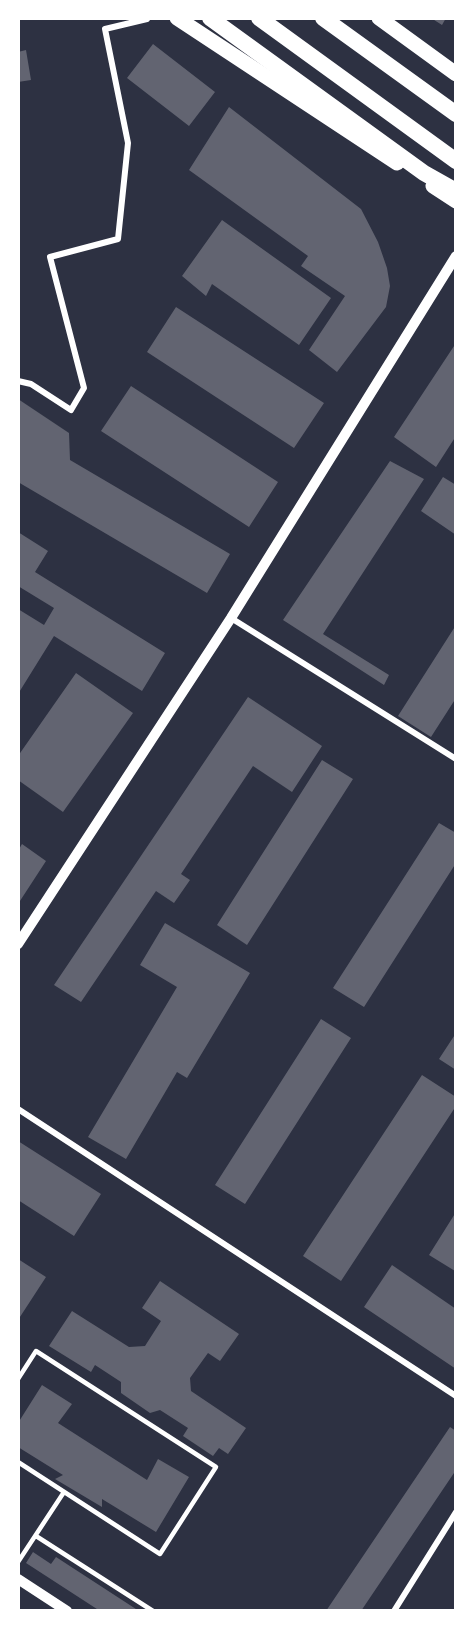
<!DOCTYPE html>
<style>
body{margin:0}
#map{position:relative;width:474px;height:1629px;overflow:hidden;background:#2d3142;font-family:Poppins,sans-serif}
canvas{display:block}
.frame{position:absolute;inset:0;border:20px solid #fff;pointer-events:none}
</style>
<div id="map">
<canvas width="474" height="1629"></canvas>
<div class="frame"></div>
</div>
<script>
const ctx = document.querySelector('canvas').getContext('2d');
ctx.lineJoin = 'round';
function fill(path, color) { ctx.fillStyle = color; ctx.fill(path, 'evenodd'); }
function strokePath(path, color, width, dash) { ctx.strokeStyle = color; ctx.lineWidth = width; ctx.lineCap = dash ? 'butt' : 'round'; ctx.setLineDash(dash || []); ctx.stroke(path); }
const building = new Path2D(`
 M431,18H446L442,25Z
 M153,44L215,92L189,126L127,78Z
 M26,50L31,80L18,82V52Z
 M229,107L361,209L378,242L387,268L390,286L386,307L337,372L309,350L345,296L301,266L308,256L189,170Z
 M222,220L331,298L299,345L212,284L206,296L182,276Z
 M176,307L324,403L294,448L147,352Z
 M456,343V436L436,467L394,437Z
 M131,386L278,482L249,527L101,431Z
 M18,399L69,433L70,460L230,554L207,593L18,482Z
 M390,461L424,479L323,634L389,675L384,685L283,620Z
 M443,477L456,485V535L421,511Z
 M18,532L48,551L35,572L165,653L142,691L54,636L18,694V609L44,625L54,608L18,586Z
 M456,625V698L431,737L398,716Z
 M76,673L133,713L63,812L18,780V756Z
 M248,697L322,746L292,792L253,766L181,874L190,880L174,903L156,891L81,1002L54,985Z
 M322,760L353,779L247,945L217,925Z
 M439,823L456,833V863L364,1007L333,988Z
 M22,844L46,861L18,904V851Z
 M165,923L250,973L187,1078L177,1072L126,1159L88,1137L177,987L140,965Z
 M321,1019L351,1038L245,1204L215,1185Z
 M456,1033V1070L439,1059Z
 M422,1075L456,1097V1106L341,1281L303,1256Z
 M18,1141L101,1194L74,1236L18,1200Z
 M456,1212V1270L455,1271L429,1255Z
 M18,1259L46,1277L18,1320Z
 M392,1265L456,1309V1369L364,1307Z
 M160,1281L239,1334L220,1361L208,1353L190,1378L191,1391L246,1428L228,1454L219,1448L213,1456L183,1436L188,1428L160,1410L150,1413L121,1393V1382L95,1365L91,1372L49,1346L72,1311L129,1347L145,1346L161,1321L142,1308Z
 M42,1385L72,1404L58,1423L147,1480L158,1459L189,1477L156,1532L102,1499V1507L55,1479L63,1475L18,1447V1423Z
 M450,1427L456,1431V1470L361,1611H326Z
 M33,1552L51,1564L56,1557L139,1611H100L26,1563Z`);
const service = new Path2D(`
 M18,1379L36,1351L216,1467L160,1554L18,1462
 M36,1536L153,1611
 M18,1562L64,1492`);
const minor = new Path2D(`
 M18,381L31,384L71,410L84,388L50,257L118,239L128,143L105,29L147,19
 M231,618L456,759
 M18,1109L456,1396
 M394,1611L456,1512`);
const tertiary = new Path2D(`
 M18,944L231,618L456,256
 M18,1579L67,1611`);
const primary = new Path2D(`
 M177,18L397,163
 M379,18L456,74
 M433,186L456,201`);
const trunk = new Path2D(`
 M210,18L424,173L456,191
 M259,18L456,161
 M323,18L456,114`);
fill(building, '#626471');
strokePath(service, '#fff', 4.5);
strokePath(minor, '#fff', 6);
strokePath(tertiary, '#fff', 10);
strokePath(primary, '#fff', 15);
strokePath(trunk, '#fff', 16);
</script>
